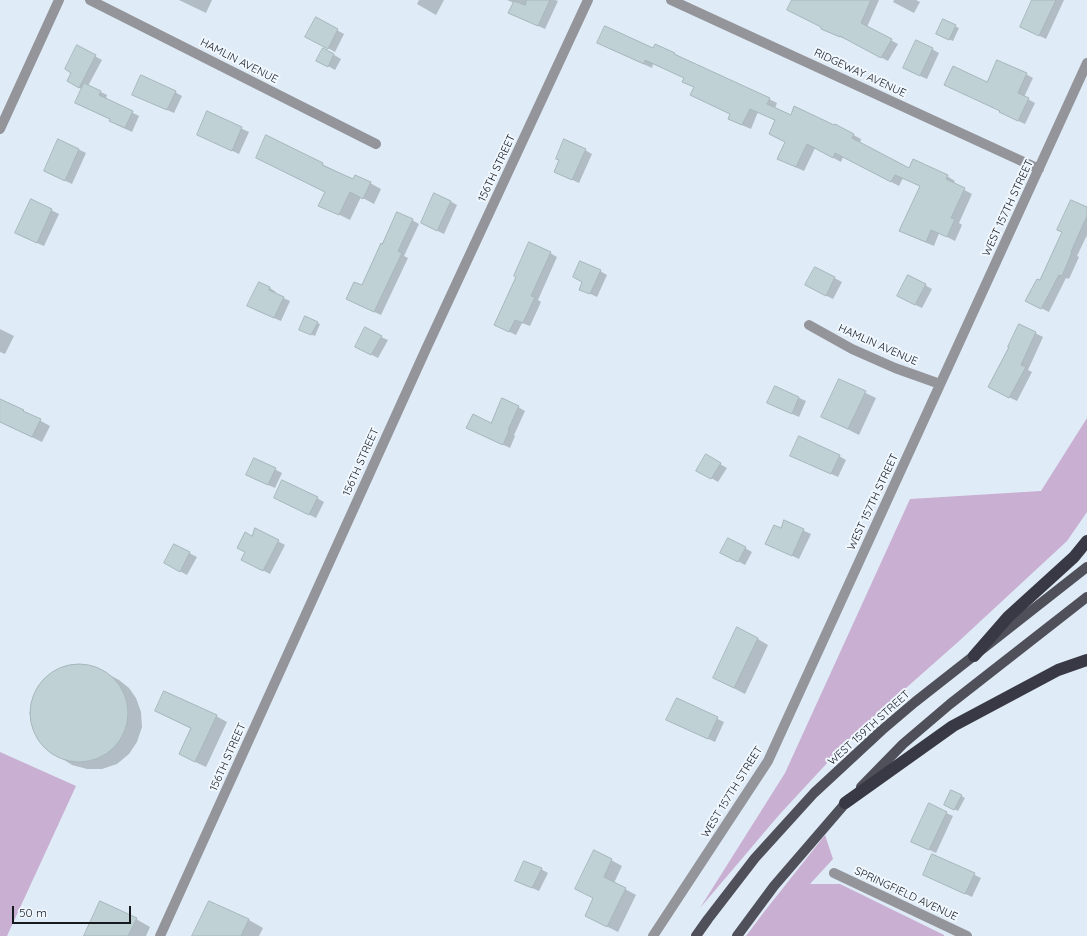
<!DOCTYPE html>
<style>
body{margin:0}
#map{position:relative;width:1087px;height:936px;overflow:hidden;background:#dfebf6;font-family:Quicksand,sans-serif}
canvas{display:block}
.scale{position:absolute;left:12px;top:906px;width:119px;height:18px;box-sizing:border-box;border:2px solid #161a1e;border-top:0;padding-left:5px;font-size:12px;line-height:14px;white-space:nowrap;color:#161a1e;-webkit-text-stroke:3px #f0f7fe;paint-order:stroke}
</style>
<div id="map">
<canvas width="1087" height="936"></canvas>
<div class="scale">50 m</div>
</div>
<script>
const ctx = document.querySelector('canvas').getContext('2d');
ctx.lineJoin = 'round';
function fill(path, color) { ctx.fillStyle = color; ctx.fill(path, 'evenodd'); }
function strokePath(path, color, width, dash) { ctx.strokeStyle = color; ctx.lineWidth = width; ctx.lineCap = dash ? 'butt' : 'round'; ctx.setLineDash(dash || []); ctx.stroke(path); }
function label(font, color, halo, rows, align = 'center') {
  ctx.font = font + ' Quicksand,sans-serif'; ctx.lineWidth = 4; ctx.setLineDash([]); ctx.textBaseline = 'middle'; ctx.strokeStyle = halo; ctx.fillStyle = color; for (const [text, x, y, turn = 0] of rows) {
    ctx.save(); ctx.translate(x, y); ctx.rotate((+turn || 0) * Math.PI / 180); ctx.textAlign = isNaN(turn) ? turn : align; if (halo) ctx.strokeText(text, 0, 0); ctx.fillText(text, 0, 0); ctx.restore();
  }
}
const green = new Path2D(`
 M1087,418V512L1067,541L958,642L854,734L779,815L700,908L785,773L910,499L1041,491Z
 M0,752L76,786L7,936H0Z
 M825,835L833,859L810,884H840L944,935V936H746L764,912Z`);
const shadow = new Path2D(`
 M179,0H212L206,13Z
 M419,0H444L436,15L417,4Z
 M507,0H555L558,1L545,29L516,16L514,3Z
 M793,0H879L867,27L898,44L888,61L847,39V40L829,32Z
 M894,0H916L920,2L914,13L893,2Z
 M1033,0H1064L1046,39L1021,27Z
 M316,19L344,34L335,52L313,40Z
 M944,21L959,28L953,41L940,36Z
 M656,45L769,99L777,103L775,108L791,116L835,126V125L861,139L860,143L910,169L947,176L955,181L953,184L972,194L959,223L962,225L955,241L939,233L934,246L908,235L921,187L903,178L899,186L843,157L841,162L815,148L804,171L786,163V142L770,134L776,121L758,112L751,129L737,123L731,114L691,95L695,88L684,82L685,78L653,64L652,68L606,47L654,50Z
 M78,47L102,60L88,86L107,95L106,99L139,116L132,132L117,125L111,120L76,103L82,89L68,81L72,73Z
 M324,49L341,59L335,70L318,60Z
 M932,49L939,53L927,79L911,72Z
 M1026,74L1033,78L1024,97L1035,103L1025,124L1007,116L1001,111L987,83Z
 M175,92L182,96L174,113L140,98Z
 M208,113L249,132L239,154L205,138Z
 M59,140L86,153L72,184L45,171Z
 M585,150L592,154L579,183L562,175Z
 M257,157L322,164L353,180L370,183L381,189L374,204L361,197L350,220L320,205L326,192Z
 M31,200L59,214L44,246L23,237Z
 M450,201L457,205L444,234L429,227Z
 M1087,208V235L1077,256L1079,257L1069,279L1066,278L1049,312L1033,304L1041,282Z
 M412,220L419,224L404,256L408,258L381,315L354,303L362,286Z
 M550,253L557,257L538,300L541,302L530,326L522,323L516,335L495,325Z
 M815,268L842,282L833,299L813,289Z
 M600,271L607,275L597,297L580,289Z
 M925,285L932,289L922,308L905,300Z
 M270,288L276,292L275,294L290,301L281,321L255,310Z
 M317,323L320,324L315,336L303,331Z
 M1019,325L1043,337L1028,370L1032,372L1017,401L996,391L1010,347Z
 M0,329L14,336L5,354L0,352Z
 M381,337L388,340L378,358L356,347Z
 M839,380L876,398L859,435L833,422L822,416Z
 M775,387L806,401L799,417L775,406Z
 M0,400L23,411L50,426L42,442L0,422Z
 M518,407L525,411L514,435L515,436L510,448L468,428L492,424Z
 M706,456L727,468L718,482L698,470Z
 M839,456L846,460L838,477L798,459Z
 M255,459L282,473L275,488L254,479Z
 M275,498H317L324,502L316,518Z
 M785,522L811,534L799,559L766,544L781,529Z
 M256,529L285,545L270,574L249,563L252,537Z
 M729,539L752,552L745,565L728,556Z
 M174,545L197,557L187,575L172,567Z
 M758,639L768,645L745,694L714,678Z
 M81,664L93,666L119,680L129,688L136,698L141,712L142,727L137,742L129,754L117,764L102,769H87L72,765L58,756L45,747L36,735L31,721V708L34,696L39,686L47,676L57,669L69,665Z
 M677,700L724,722L715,742L675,724Z
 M156,711L216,716L227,722L206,767L191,760L192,729Z
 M952,791L965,798L958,811L945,805Z
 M946,813L953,816L936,853L919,845Z
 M595,851L622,866L614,883L636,895L618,932L586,916L594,899Z
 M933,855L981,878L972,897L931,878Z
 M541,869L548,873L539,891L523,884Z
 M209,902L249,920L263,928L259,936H194Z
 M136,919L150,927L146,936H85Z`);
const building = new Path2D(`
 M527,0H550L538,26L508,13L514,1L525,5Z
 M792,0H871L861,23L892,39L881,58L840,36V37L821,29V27L787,10Z
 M1032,0H1056L1039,36L1020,27Z
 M316,17L338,29L328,49L305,37Z
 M943,19L956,25L949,40L936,34Z
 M605,26L653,48L655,44L675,53L674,54L770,98L767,104L791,115L794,106L834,125L835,124L854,134L852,138L909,168L913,159L948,175L946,179L965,188L951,218L955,219L947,237L931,230L926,242L899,231L920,186L895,175L891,182L835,153L833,158L807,144L796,167L777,159L785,142L769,134L775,120L750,109L742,125L728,119L730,114L690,95L694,87L682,82L684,78L645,60L644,64L597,43Z
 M916,40L933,48L920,76L903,68Z
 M77,45L96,55L79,88L67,81L71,73L65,69Z
 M323,48L334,54L328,67L316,61Z
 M997,60L1027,73L1018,93L1029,98L1018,121L999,112L1000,111L944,85L953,66L987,82Z
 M141,75L176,91L167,110L132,95Z
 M84,83L101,91L99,95L133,111L125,128L109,121L110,119L75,103Z
 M207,111L242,127L232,151L197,135Z
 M266,135L323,163L322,165L353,179L355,175L371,182L363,199L350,192L339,215L318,206L325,192L256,158Z
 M58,139L79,149L65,181L44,171Z
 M564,139L586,149L572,180L554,172L559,160L556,159Z
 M434,193L451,201L437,231L421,223Z
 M31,199L52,209L37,243L15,233Z
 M1071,200L1087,207V216L1071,252H1072L1062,276L1059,275L1041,309L1025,301L1037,279L1040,280L1062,232L1057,230Z
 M397,212L413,219L398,251L402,253L374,312L346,299L354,282L362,285L381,243L382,244Z
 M529,242L551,252L531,296L535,297L523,323L515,320L509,332L494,325L516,277L514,276Z
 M580,261L601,270L590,294L579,290L582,282L573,277Z
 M815,267L835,277L826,296L805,285Z
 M908,275L926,284L915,305L897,296Z
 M259,282L270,287L269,290L284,297L274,318L247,306Z
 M305,316L318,322L311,335L299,330Z
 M1019,324L1036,332L1021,365L1026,367L1009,398L988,387L1009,347H1008Z
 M365,327L382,336L371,355L355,347Z
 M839,379L866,391L848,429L821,417Z
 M775,386L799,397L792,414L767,403Z
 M502,398L519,406L508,430L509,431L503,445L466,428L473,414L491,423Z
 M0,399L24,410L23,411L41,419L32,437L0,422Z
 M799,436L840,455L831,474L790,456Z
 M706,454L721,463L711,479L696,471Z
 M254,458L276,468L268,485L246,475Z
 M282,480L318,497L309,515L274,498Z
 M784,520L804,529L792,556L765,544L774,525L781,528Z
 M255,528L279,540L263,571L241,560L245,552L237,548L245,532L252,536Z
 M728,538L746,547L738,562L720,553Z
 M174,544L190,552L180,572L164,563Z
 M737,627L758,638L734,688L713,678Z
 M30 713a49 49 0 1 1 98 0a49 49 0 1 1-98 0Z
 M164,691L217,715L195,762L179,754L191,728L155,711Z
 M677,698L718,717L708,739L666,720Z
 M951,790L962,795L954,810L944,805Z
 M929,803L947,812L929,850L911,842Z
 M594,850L612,859L604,877L626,888L607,927L585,916L593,898L575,889Z
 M932,854L975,873L965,894L923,875Z
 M524,861L542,868L532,888L515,881Z
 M100,901L137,918L128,936H84Z
 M209,901L249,919L241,936H192Z`);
const street = new Path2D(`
 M90,0L376,144
 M671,0L1039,169
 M0,129L59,0
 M809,325L852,349L895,368L940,384
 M834,873L967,936
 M160,936L426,349L588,0
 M653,936L768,761L1087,63`);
const primary = new Path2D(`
 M861,787L903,744L950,704L1087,597
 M696,936L708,919L755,858L814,793L882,730L915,702L1087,567
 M737,936L774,886L849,799`);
const highway = new Path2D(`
 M974,656L1008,617L1074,557L1087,541
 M845,803L953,726L1058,670L1087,660`);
const streetNames = [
 ["HAMLIN AVENUE",239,61,27],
 ["RIDGEWAY AVENUE",860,73,25],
 ["156TH STREET",497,168,-65],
 ["WEST 157TH STREET",1008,208,-65],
 ["HAMLIN AVENUE",878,345,24],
 ["156TH STREET",361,462,-66],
 ["WEST 157TH STREET",873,502,-65],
 ["WEST 159TH STREET",869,728,-42],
 ["156TH STREET",228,757,-66],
 ["WEST 157TH STREET",732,792,-58],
 ["SPRINGFIELD AVENUE",906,894,25]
];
fill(green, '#c9afd2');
fill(shadow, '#0003');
fill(building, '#bfd1d5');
strokePath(building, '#a6b7bb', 1);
strokePath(street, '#94959b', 10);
strokePath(primary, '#50505b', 10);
strokePath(highway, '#383944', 12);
label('11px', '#161a1e', '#f0f7fe', streetNames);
</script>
